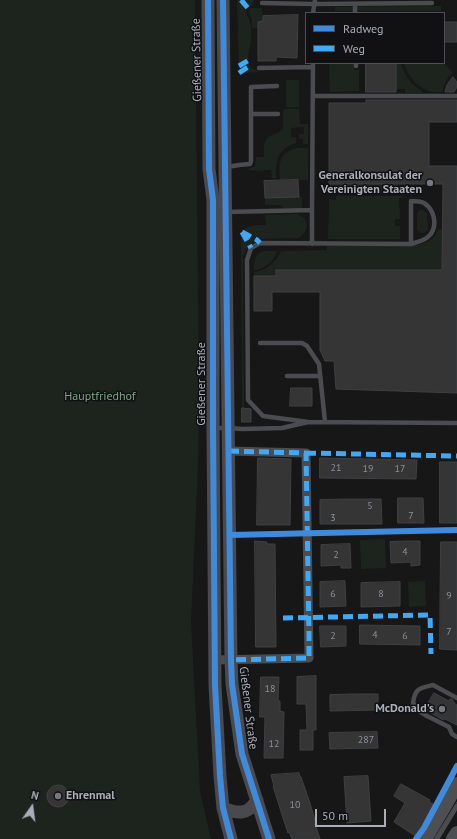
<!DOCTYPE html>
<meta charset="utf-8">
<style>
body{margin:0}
#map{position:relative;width:457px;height:839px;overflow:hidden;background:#171717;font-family:"PT Sans",sans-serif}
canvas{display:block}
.legend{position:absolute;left:305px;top:12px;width:140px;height:52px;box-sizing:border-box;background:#111113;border:1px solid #4d4f55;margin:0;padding:5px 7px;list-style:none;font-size:12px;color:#a8adb8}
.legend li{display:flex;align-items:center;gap:8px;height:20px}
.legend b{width:20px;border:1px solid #4d4f55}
.north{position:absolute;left:12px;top:787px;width:40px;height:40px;-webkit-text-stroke:3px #111113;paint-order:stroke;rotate:14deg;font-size:11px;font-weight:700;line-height:16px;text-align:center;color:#a8adb8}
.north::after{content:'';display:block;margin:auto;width:14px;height:18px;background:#a8adb8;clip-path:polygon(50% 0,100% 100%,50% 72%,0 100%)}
.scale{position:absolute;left:315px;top:809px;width:71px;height:18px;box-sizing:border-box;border:2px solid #a8adb8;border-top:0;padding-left:5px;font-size:12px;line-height:14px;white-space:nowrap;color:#a8adb8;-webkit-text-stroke:3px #111113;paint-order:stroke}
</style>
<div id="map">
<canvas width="457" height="839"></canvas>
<ul class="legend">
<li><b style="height:5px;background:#408adc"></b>Radweg</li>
<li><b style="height:5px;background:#3fa9f5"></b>Weg</li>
</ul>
<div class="north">N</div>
<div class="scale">50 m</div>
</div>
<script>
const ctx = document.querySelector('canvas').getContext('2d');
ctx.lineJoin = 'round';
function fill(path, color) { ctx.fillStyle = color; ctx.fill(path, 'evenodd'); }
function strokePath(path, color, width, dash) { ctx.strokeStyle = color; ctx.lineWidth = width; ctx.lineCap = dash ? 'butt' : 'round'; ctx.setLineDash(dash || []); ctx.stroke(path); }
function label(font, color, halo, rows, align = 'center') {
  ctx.font = font + ' "PT Sans",sans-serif'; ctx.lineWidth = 3; ctx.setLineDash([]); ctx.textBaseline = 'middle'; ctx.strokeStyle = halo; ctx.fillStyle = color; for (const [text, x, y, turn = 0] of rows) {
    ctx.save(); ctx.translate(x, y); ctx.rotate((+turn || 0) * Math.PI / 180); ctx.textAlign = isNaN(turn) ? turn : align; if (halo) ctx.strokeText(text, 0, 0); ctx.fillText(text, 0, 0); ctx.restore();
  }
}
const green = new Path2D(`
 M0,0H195L199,390L198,467L191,621L200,792L211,839H0Z
 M237,0H254L253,5L250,6L246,8C246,15 250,20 251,26C251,30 251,35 251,39C250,49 246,57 250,67L256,70L259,72L239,73Z
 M441,6V11H335V7Z
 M251,8H262L263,21L258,22V28H252V21L249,12V10Z
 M329,63H354V70H359V91L330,92Z
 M396,63H401C404,75 411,85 422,91V93H405V89H396Z
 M404,63H443L453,73C447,77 443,85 443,92C424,95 409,80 404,63Z
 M286,80H299V107H286Z
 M283,109H299L300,124H308V144H303V139H299V134H304V127L291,128V137H296V143C277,149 276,160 276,178H272L271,170H264V171L247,170L255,166L256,157H264C263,137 266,138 283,130Z
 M297,148H308V180L280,181C279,164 278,153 297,148Z
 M329,184H353V193H329Z
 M355,184H397V189H384V193H356Z
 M336,196H404L403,197L399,198L400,219H395V226H400V239H328L329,199L336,200Z
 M302,197V208H283L282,205H265V198Z
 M420,210H423L427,213L428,230L424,233H421L417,230V213Z
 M296,214C309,218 311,229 299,238L258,239L249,245L243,256L244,408H242L241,234C248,224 254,225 266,225L265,215Z
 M439,229H443L442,270H277L276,276H254V272C267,271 276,262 281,251L327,250V246H413C427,242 431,243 439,229Z
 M264,251H277C275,260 264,270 254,270C254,261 254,254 264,251Z
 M385,539L386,568L361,569L360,540Z
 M425,581L426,606L409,607L408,582Z`);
const building = new Path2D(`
 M298,15L297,58L276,57V61H258V22L263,21V16Z
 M444,22H457V42H444Z
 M366,63H396V92H366Z
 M453,77L457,82V87L454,92H445L447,85Z
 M366,100H457V122H429V166H457V393L336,389L334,361H325L320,350V292H272V311H254V276H276V270H442L443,184H329V103H366Z
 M298,180L299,197L265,198L264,181Z
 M291,388H312V406H290Z
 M242,408L251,409V422H242Z
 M258,458L291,459L290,525H257Z
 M320,458L417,460L416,479L320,478Z
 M440,462H457V523H440Z
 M398,498H423L424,523H398Z
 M345,499H381L382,524H320V500Z
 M255,541L267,542V544H275L276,647H256Z
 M407,541H420V565L411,566V562L391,563L390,542Z
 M441,542H457V650L440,649Z
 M350,544L351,568H341V565L321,566V545Z
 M345,581L346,606L320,607V582Z
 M400,582V606L361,607V583Z
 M360,625L420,626V645L360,644Z
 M320,626H346V646L321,647Z
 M316,676V730H313V750H300V730H307L306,704H297V677Z
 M261,677H279L278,701H280V711L284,712L283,758H264L265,717H260Z
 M434,693L449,701L450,699H452L455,704L457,705V725L445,719L443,720L426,710L427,708L426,707Z
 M354,694H378V710L330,711V695Z
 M377,732L378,748L330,749L329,733Z
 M299,773L300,777H301L310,803L316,824H315L320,839H292L289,832L288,833L283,818L273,786H274L271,775Z
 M368,776L371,821L347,823L344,777Z
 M401,784L430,800L429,802L433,804L421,827L422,828L417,837L394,822L405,803L394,796Z
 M47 796a11 11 0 1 1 22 0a11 11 0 1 1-22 0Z`);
const lane = new Path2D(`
 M262,3L314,4L432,3
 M355,4V13
 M313,13L315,0
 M356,63V66
 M259,68L313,67
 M313,96H457
 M251,114H278
 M227,167L239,165L250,164L251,161V87L277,86
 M226,212L312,210L313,63
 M312,244V210
 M260,343H302L307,346L319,364L325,422
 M287,376H320
 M308,422L263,416L248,400L247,260L251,248L260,243L411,244C417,242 424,241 429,236C438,227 435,210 424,203C420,201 416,201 411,201V244
 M214,428H229L242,429L282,428L308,422L457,423
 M457,698L433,685C420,688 415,688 413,703L419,711L427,716L449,727L452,734L457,737
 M437,839L457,806`);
const street = new Path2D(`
 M214,660L309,658L306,453L229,451`);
const secondary = new Path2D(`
 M208,0L209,169L213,200V428L215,685L220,776L223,808L231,839
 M223,0L231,660L232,684L242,754L269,839
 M223,808C238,814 248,815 257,800`);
const primary = new Path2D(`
 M425,839L446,804L457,784
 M453,839L457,833`);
const tram = new Path2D(`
 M434,839L457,802`);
const quiet = new Path2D(`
 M241,0L248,8
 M239,66L249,60
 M239,73L251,65
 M242,232L257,240L260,243
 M242,232L251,248
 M229,451L306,453L309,635V658L231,660
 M306,453L457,456
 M283,618L430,615L431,654`);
const cycleway = new Path2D(`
 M208,0L209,169L213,200V428L215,685L220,776L223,808L231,839
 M223,0L231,660L232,684L242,754L269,839
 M230,535L457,530
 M416,839L424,828L457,766`);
const markers = [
 [430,183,4,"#757880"],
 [442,709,4,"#757880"],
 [58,796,4,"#757880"]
];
const numberNames = [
 ["21",336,468],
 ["19",368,469],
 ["17",400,469],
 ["5",370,506],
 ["7",411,516],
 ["3",333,518],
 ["4",405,552],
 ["2",336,555],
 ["6",333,594],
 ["8",381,594],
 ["9",449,596],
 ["7",449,632],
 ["4",375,635],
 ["2",333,636],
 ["6",405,636],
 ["18",270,689],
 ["287",366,740],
 ["12",274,744],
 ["10",295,805]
];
const streetNames = [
 ["Gießener Straße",197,60,-91],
 ["Gießener Straße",202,384,-90],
 ["Gießener Straße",248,708,83]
];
const poiNames = [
 ["Generalkonsulat der",422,176],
 ["Vereinigten Staaten",422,190],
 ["McDonald's",434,709],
 ["Ehrenmal",66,796,"left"]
];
const parkNames = [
 ["Hauptfriedhof",100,397]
];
fill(green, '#1d241e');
fill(building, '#353536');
strokePath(building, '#3f4043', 1);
strokePath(lane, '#4b4c50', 4.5);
strokePath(street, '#4b4c50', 9);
strokePath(secondary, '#4a4a4e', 13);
strokePath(primary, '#4d4f52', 14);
strokePath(tram, '#4b4c4f', 1);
strokePath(quiet, '#3fa9f5', 5, [10, 5]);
strokePath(cycleway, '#408adc', 6);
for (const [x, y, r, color] of markers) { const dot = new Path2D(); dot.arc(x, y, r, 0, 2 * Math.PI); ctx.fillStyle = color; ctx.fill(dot); strokePath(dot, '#111113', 1.5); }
label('10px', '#8b8f98', null, numberNames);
label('12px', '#a8adb8', '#111113', streetNames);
label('bold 12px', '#a8adb8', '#111113', poiNames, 'right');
label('12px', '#7fa381', '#111113', parkNames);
</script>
